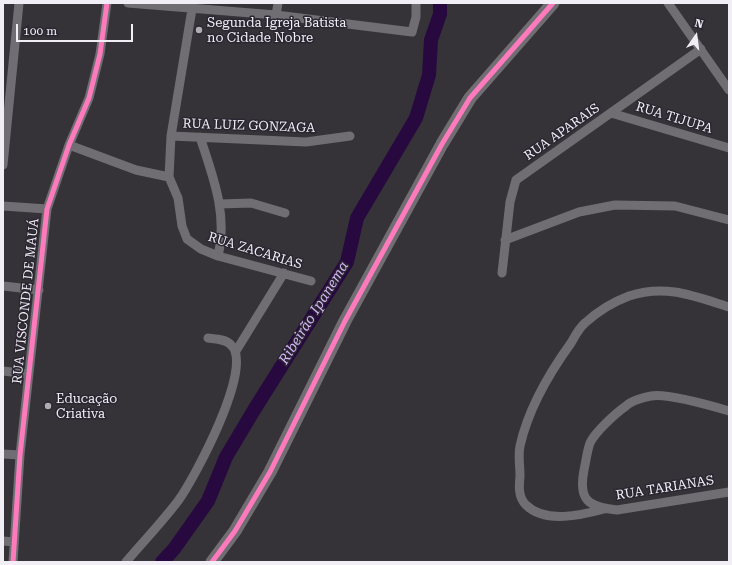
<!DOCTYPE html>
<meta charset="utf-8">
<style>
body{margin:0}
#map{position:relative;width:732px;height:565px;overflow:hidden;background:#353338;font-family:"Roboto Serif",serif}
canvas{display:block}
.frame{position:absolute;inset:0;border:4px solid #f1eef5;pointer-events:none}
.north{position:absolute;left:676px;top:16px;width:40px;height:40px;-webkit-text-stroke:3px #2b2631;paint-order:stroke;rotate:14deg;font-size:11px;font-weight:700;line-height:16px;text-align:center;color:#f1eef5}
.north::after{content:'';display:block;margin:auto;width:14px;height:18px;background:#f1eef5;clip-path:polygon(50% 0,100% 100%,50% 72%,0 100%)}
.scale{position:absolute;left:16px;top:24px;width:117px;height:18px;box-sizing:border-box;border:2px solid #f1eef5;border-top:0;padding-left:5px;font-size:12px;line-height:14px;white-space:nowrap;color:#f1eef5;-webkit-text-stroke:3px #2b2631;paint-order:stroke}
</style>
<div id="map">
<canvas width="732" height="565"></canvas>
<div class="frame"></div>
<div class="north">N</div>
<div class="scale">100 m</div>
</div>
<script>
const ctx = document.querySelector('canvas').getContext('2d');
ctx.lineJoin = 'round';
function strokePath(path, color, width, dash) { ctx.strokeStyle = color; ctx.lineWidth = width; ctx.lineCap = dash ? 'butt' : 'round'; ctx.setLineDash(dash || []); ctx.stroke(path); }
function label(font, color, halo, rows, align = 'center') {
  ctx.font = font + ' "Roboto Serif",serif'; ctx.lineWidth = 3; ctx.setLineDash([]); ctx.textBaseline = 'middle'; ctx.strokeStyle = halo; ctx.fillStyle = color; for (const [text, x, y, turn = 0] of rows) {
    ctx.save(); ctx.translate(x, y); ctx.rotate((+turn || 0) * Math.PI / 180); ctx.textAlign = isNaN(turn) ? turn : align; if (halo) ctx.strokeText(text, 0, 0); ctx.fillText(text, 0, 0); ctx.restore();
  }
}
const stream = new Path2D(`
 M440,14L446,3`);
const river = new Path2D(`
 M162,562L174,549L208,501L226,457L254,410L347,262L357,218L416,118L429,75L431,40L440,14V3`);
const minor = new Path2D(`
 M128,3L276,15L412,32L416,17V3
 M193,3L171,136L169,177L178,198L182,226L187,239L201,249L218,256L311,281
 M668,3L729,90
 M276,15L278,3
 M611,113L729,148
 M171,136L306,142L350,136
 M200,137C213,177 228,214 218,256
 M69,145L136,170L169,177
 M3,165L19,3
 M220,204L251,203L285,213
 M3,206L47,209
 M505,240L579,212L615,205L675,206L729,220
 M502,273L510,202L516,180L701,49
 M3,286L39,290
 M236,351L284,273
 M3,371L29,374
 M729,411C712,406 667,393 651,396C644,397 631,401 626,406C616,413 595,432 590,443C587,451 586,461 584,470C578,500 588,507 617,510L729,492
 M3,454L20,455
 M604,509C582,515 545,524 526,505C518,497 519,486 520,476C520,466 518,455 520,446C528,410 550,372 571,343C575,336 579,328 585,323C597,312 613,302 629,296C666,284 694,296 729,307
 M3,541L14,542
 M13,562L20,455L47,209L69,145L89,98L100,54L107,3
 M126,562C143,542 162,522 178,501C194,479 255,366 231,345C226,339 216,339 208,338`);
const secondary = new Path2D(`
 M212,562L235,531L270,472L345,321L442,144L470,98L553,3`);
const cycleway = new Path2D(`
 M13,562L20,455L47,209L69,145L89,98L100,54L107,3
 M212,562L235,531L270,472L345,321L442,144L470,98L553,3`);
const markers = [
 [199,30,4,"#afadb3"],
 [48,406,4,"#afadb3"]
];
const poiNames = [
 ["Segunda Igreja Batista",207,23],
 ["no Cidade Nobre",207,38],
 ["Educação",56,399],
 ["Criativa",56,414]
];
const streetNames = [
 ["RUA TIJUPA",674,118,17],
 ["RUA LUIZ GONZAGA",249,126,2],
 ["RUA APARAIS",562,132,-35],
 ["RUA ZACARIAS",255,251,17],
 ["RUA VISCONDE DE MAUÁ",26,301,-84],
 ["RUA TARIANAS",665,488,-9]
];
const waterNames = [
 ["Ribeirão Ipanema",314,313,-58]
];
strokePath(stream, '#27093f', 2.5);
strokePath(river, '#27093f', 14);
strokePath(minor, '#706e72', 9);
strokePath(secondary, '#706e72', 13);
strokePath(cycleway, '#fd7abc', 5);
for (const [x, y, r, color] of markers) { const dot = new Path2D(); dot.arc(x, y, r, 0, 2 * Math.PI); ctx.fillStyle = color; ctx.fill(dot); strokePath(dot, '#2b2631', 1.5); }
label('13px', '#f1eef5', '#2b2631', poiNames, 'left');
label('13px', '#f1eef5', '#2b2631', streetNames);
label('italic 14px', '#d5b7f9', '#2b2631', waterNames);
</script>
